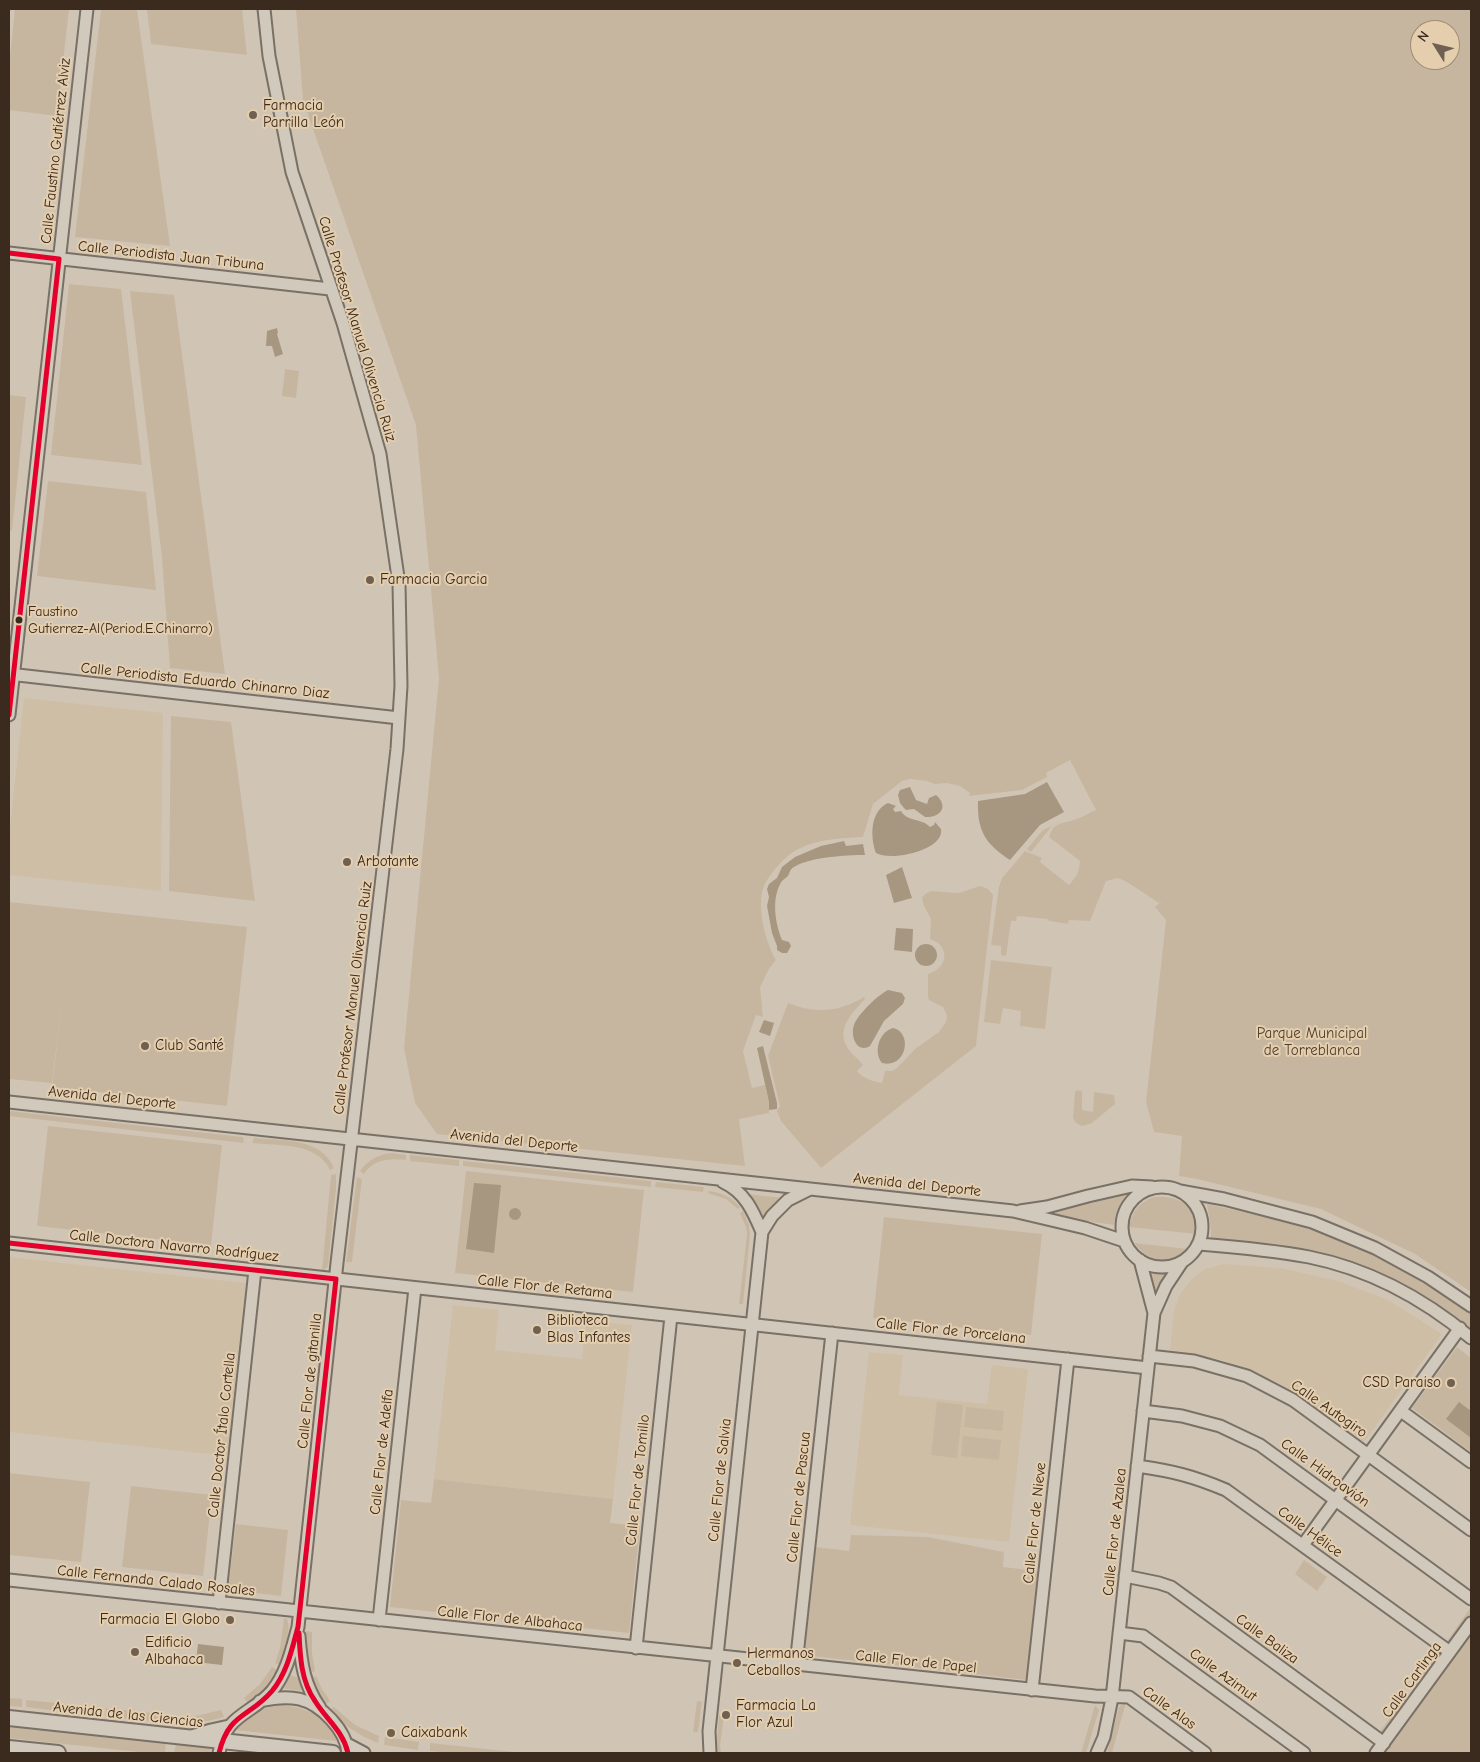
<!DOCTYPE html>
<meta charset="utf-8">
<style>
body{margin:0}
#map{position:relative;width:1480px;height:1762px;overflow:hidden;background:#d0c5b4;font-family:"Comic Neue",sans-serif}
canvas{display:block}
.frame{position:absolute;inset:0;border:10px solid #3b2a1e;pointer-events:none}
.north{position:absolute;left:1410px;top:20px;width:50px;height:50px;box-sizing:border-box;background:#e4cead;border:1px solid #a08c74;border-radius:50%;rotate:306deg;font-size:14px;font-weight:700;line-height:20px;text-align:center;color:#3b2a1e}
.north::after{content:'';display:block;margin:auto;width:18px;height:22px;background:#6f6052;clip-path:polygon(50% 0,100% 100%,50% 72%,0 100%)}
</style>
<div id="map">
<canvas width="1480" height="1762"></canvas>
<div class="frame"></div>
<div class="north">N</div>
</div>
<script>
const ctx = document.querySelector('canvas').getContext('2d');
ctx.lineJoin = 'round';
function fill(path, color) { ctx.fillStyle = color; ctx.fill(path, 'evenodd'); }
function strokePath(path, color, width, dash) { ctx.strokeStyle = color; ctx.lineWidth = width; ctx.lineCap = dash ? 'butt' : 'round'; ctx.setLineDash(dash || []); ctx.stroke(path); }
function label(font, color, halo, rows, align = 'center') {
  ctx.font = font + ' "Comic Neue",sans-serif'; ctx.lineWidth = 4; ctx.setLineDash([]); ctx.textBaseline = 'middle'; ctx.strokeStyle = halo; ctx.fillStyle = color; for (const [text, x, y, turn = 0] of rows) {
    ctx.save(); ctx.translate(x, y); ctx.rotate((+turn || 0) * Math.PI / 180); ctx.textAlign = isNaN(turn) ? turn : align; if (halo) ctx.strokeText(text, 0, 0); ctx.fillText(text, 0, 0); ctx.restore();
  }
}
const built = new Path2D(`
 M24,698L163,713L161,891L9,875V836Z
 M9,1257L246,1283L227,1456L9,1432Z
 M1224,1264L1280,1268L1338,1281L1388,1300L1442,1334L1364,1442L1290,1389L1257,1373L1226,1361L1170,1350L1174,1311L1180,1294L1191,1280L1205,1269Z
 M453,1305L499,1310L495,1350L582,1359L586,1320L632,1325L613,1499L434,1479Z
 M869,1352L903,1355L899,1395L987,1404L992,1365L1028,1369L1009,1542L850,1525Z`);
const green = new Path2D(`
 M15,9H69L57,116L9,110V66Z
 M101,9H137L170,246L75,237Z
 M147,9H242L247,55L151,44Z
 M296,9H1471V1292L1415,1254L1321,1209L1197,1179L1179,1176L1182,1136L1154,1132L1146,1102L1166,920L1155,907L1170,894L1159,903L1127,882L1118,878L1106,881L1090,921L1069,920L1068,924L1050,921L1047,919L1017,916L1016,921H1011L1006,956L1001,955V946L991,945L999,887L1002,878L1025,851L1042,858L1040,862L1069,885L1077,875L1079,869L1080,861L1049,837C1054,822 1061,824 1074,820C1081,818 1089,813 1096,810L1070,760L1046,773L1047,777L1022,790L969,796L970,793L960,786L947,783L935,784L927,781L910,779L902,781L873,804L863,837C842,838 818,839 798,849C785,856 765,877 762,893C758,912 766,943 776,960L769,969L760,987L763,1017L756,1015L743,1051L752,1088L765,1085L769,1102V1113L739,1119L745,1166L437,1134L415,1103L404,1048L439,678L416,425L303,100ZM1420,30H1450V60H1420Z
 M69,284L121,289L142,465L51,455Z
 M130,291L174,295L225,674L170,668L162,558Z
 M285,369L299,371L296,398L282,396Z
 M9,395L26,397L12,531L9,530Z
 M48,481L146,492L156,590L37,576Z
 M171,716L231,722L255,901L169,891Z
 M1052,826L1031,852L1027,849L1043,830Z
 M980,886L988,889L993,895L976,1046L821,1168L781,1121L777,1111L780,1106L768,1056L788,1003C815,1014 839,1012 864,997L865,999C853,1012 836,1028 847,1047C851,1054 859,1059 863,1065L857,1071C863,1079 873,1081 882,1083L885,1071H892L897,1068L915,1049L939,1032L946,1022L947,1016L943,1007L929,1000L928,997V974C948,968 951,946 930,939L931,919L924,906L922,898L925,894L931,891L959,893Z
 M9,902L247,927L227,1106L52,1087L64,986L52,1083L9,1079Z
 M991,960L1052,967L1045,1029L1020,1026L1021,1011L1003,1008L1000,1024L984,1022Z
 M1077,1090L1082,1091V1110L1093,1112L1094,1092L1114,1095L1115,1104L1092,1123L1082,1126L1076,1123L1073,1118L1075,1092Z
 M9,1111L243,1137L244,1143L9,1116Z
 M48,1126L222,1145L211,1245L37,1226Z
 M254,1138C282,1141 321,1137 334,1168L330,1170C317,1142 279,1146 252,1143Z
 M392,1153L406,1155V1160C389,1158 374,1159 364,1174L360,1171C368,1160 378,1154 392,1153Z
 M410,1155L459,1160V1166L410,1161Z
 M463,1161L651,1181V1187L463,1166Z
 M466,1171L644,1190L633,1292L455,1273Z
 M336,1174V1189L328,1266L324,1270H322L331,1175Z
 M357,1177L362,1179L352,1262H346Z
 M656,1182L704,1187L703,1192L655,1187Z
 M708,1191C722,1193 731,1196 740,1207L738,1209L726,1199L708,1193Z
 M1129,1192C1120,1203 1116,1211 1114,1225L1047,1215L1046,1212Z
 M747,1194L783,1198L768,1213L762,1223Z
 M1154,1197C1181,1195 1195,1206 1196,1234L1129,1227C1133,1211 1138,1203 1154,1197Z
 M1207,1204C1243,1212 1280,1220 1315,1230C1371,1247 1422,1280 1470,1313L1471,1314V1331L1424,1297L1389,1278L1350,1263L1211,1240V1229Z
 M743,1211L749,1225L750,1235L743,1304H739L747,1235L746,1227L740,1213Z
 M884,1217L1042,1234L1031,1335L873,1318Z
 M1134,1243L1188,1249C1169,1267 1149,1262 1134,1243Z
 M1147,1268L1158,1272L1170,1271L1156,1301Z
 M1457,1347L1471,1358V1452L1412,1408Z
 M937,1402L963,1405L957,1458L931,1455Z
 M966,1407L1004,1411L1002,1431L964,1427Z
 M963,1436L1001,1440L999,1460L961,1456Z
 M9,1473L90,1482L81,1562L9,1555Z
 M434,1479L613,1499L610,1523L640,1526L629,1633L390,1607L401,1500L431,1503Z
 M131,1486L212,1495L203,1576L122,1567Z
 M236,1524L288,1530L281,1596L228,1590Z
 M851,1535L928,1537L1004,1552L1003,1567L1039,1571L1027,1680L803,1655L816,1547L849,1551Z
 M1304,1560L1327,1577L1317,1591L1295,1574Z
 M1471,1607V1616L1450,1644H1445Z
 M284,1618L287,1619C292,1628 284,1656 280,1665L275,1663L280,1648Z
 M306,1631L312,1632V1653L315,1671L310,1673L305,1645Z
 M1471,1632V1753H1382Z
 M1440,1650L1442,1656L1418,1689L1414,1686Z
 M272,1667L277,1670L265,1689L248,1703L244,1698L260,1684Z
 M286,1674L299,1678L302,1691L280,1688Z
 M316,1676L322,1689L330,1701L325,1705L317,1692L311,1678Z
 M9,1698L22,1699V1707L9,1706Z
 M1404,1699L1409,1702L1384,1735L1381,1736L1378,1734Z
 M26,1700L67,1704L66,1712L26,1707Z
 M697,1701L702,1702L698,1732H693Z
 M1126,1702L1112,1753H1107L1119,1707Z
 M72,1705L98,1707V1715L71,1712Z
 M282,1705C306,1707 328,1717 337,1741L235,1730C248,1714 262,1707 282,1705Z
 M1095,1705L1099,1710L1086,1753H1081Z
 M334,1707L355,1725L379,1736L378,1743C358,1735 344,1726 329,1710Z
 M106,1708L169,1715L168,1723L105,1716Z
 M221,1710L224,1717C209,1721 195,1724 179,1723L180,1716L192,1717Z
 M719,1715H724L720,1746L721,1753H716Z
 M9,1726L166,1743L165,1753H148L9,1738Z
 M385,1737L419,1742L418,1750L384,1745Z
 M430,1743L524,1753H451L430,1751Z
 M176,1744L211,1748L210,1753H174Z`);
const water = new Path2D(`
 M277,328L278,333L277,334L283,354L275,357L272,346H266L267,331Z
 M1047,782L1064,812L1040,825L1010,860C985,844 977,830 978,801L1025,794Z
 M910,787L916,800L927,804L929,798L936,795C949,806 941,818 925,817L914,809L906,810L904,808L900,803L898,795L900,790Z
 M888,803L896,806L893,809L895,812L901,811C907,822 922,818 930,827L934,825L935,822L941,829C945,850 891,862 876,853C870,837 870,811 888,803Z
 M844,841L846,846L863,844L865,855C846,855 810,857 794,867C790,869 790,872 788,876C786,878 784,879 782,881C771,897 775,923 782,940L789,942L791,946L787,953H782L777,950V946L772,933L767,906L769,897L767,889L769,884L777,878L782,867L795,857L821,846Z
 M902,867L912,898L894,903L886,875Z
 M896,928L913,929L912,952L894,950Z
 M915 955a11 11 0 1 1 22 0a11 11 0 1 1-22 0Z
 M888,990L902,993L905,998L903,1004L884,1021L870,1046C857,1054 850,1036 854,1025C858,1014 878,995 888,990Z
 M764,1020L774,1023L770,1036L759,1032Z
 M893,1028C913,1032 907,1069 882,1063C873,1052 879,1032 893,1028Z
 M763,1046L777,1103V1109L769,1110V1102L757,1048Z
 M474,1183L501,1185L494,1253L466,1249Z
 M509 1214a6 6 0 1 1 12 0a6 6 0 1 1-12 0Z
 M1459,1402L1471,1411V1438L1446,1419Z
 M198,1644L224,1647L222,1665L196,1662Z`);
const minor = new Path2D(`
 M9,253L330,289
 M9,674L399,718
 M9,715L87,9
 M9,1102L1013,1211L1085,1228L1124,1241
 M723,1182C745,1192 753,1211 762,1232
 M1122 1227a40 40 0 1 1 80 0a40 40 0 1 1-80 0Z
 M1180,1191L1224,1199L1312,1222L1375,1248L1428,1277L1471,1306
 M1020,1211L1047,1207L1088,1196L1132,1186L1152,1187
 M9,1243L1148,1368
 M1199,1244C1236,1247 1272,1250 1309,1257C1369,1269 1424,1299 1471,1338
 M1140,1260L1154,1313
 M1149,1356L1194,1361L1247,1376L1293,1400L1471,1530
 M1143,1411L1182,1416L1220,1426L1260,1445L1471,1599
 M1401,1411L1471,1462
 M1137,1466C1172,1471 1193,1476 1226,1490L1450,1652
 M1303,1545L1460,1328
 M1125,1576L1159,1583L1171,1587L1384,1743
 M9,1580L1095,1696L1129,1697L1205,1753
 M219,1603L255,1270
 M379,1620L415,1288
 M1119,1633L1143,1636L1304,1753
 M299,1636C301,1663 304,1685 320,1708
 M636,1648L671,1316
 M796,1665L832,1333
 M1032,1690L1068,1359
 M260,1701C273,1698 286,1696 299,1699C321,1704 346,1730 348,1753
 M189,1737L211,1730L229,1726
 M347,1744L364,1753
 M219,1753C225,1714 251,1715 272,1691C287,1673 292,1648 298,1627L337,1263L397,749L401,686L399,584L380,454L343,323L292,172L269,56L264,9
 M710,1753L709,1731L762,1232L772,1216L788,1200L810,1189
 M1097,1753L1104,1737L1112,1698L1154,1313L1166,1286L1182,1262
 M1376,1753L1471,1623`);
const major = new Path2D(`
 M9,1718L333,1753
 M9,1748L58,1753`);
const bus1 = new Path2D(`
 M9,253L59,259L9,715
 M9,1243L336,1279L298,1627C292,1649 287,1673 272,1691C249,1718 229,1712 219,1753
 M299,1633C300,1656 301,1681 315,1701C326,1719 343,1731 348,1753`);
const markers = [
 [253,115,5,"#6f6052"],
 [370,580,5,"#6f6052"],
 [19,620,4.5,"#3b2a1e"],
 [347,862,5,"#6f6052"],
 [145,1046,5,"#6f6052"],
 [537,1330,5,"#6f6052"],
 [1451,1383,5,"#6f6052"],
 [230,1620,5,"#6f6052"],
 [135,1652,5,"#6f6052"],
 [737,1663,5,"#6f6052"],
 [726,1715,5,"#6f6052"],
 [391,1733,5,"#6f6052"]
];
const busNames = [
 ["Faustino",28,612],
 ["Gutierrez-Al(Period.E.Chinarro)",28,629]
];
const poiNames = [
 ["Farmacia",263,106],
 ["Parrilla León",263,123],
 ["Farmacia Garcia",380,580],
 ["Arbotante",357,862],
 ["Club Santé",155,1046],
 ["Biblioteca",547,1321],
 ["Blas Infantes",547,1338],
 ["CSD Paraiso",1441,1383,"right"],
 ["Farmacia El Globo",220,1620,"right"],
 ["Edificio",145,1643],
 ["Albahaca",145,1660],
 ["Hermanos",747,1654],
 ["Ceballos",747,1671],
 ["Farmacia La",736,1706],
 ["Flor Azul",736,1723],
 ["Caixabank",401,1733]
];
const streetNames = [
 ["Calle Faustino Gutiérrez Alviz",56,151,-84],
 ["Calle Periodista Juan Tribuna",171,256,6],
 ["Calle Profesor Manuel Olivencia Ruiz",357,329,73],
 ["Calle Periodista Eduardo Chinarro Diaz",205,681,6],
 ["Calle Profesor Manuel Olivencia Ruiz",353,998,-83],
 ["Avenida del Deporte",112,1098,6],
 ["Avenida del Deporte",514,1141,6],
 ["Avenida del Deporte",917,1185,6],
 ["Calle Doctora Navarro Rodríguez",174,1246,6],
 ["Calle Flor de Retama",545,1287,6],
 ["Calle Flor de Porcelana",951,1331,6],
 ["Calle Flor de gitanilla",310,1381,-84],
 ["Calle Autogiro",1329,1409,35],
 ["Calle Doctor Ítalo Cortella",222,1435,-84],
 ["Calle Flor de Adelfa",382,1452,-84],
 ["Calle Hidroavión",1325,1473,36],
 ["Calle Flor de Tomillo",638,1480,-84],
 ["Calle Flor de Salvia",720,1480,-84],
 ["Calle Flor de Pascua",799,1497,-84],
 ["Calle Flor de Nieve",1035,1523,-84],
 ["Calle Flor de Azalea",1115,1532,-84],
 ["Calle Hélice",1310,1532,36],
 ["Calle Fernanda Calado Rosales",156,1581,6],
 ["Calle Flor de Albahaca",510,1619,6],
 ["Calle Baliza",1267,1639,36],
 ["Calle Flor de Papel",916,1662,6],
 ["Calle Azimut",1223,1675,36],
 ["Calle Carlinga",1412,1680,-54],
 ["Calle Alas",1169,1708,36],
 ["Avenida de las Ciencias",128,1715,6]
];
const parkNames = [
 ["Parque Municipal",1312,1034],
 ["de Torreblanca",1312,1051]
];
fill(built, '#cfbea6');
fill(green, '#c7b69f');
fill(water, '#a79781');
strokePath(minor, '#797166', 15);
strokePath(major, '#797166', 18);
strokePath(minor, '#d2c9bd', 11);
strokePath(major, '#d2c9bd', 14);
strokePath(bus1, '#e4002b', 5);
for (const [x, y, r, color] of markers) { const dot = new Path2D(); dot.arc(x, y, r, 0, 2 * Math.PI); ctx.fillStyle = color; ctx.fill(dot); strokePath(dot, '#e4cead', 2); }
label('14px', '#3b2a1e', '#e4cead', busNames, 'left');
label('15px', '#3b2a1e', '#e4cead', poiNames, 'left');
label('15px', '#3b2a1e', '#e4cead', streetNames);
label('15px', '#4f3d2f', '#e4cead', parkNames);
</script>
